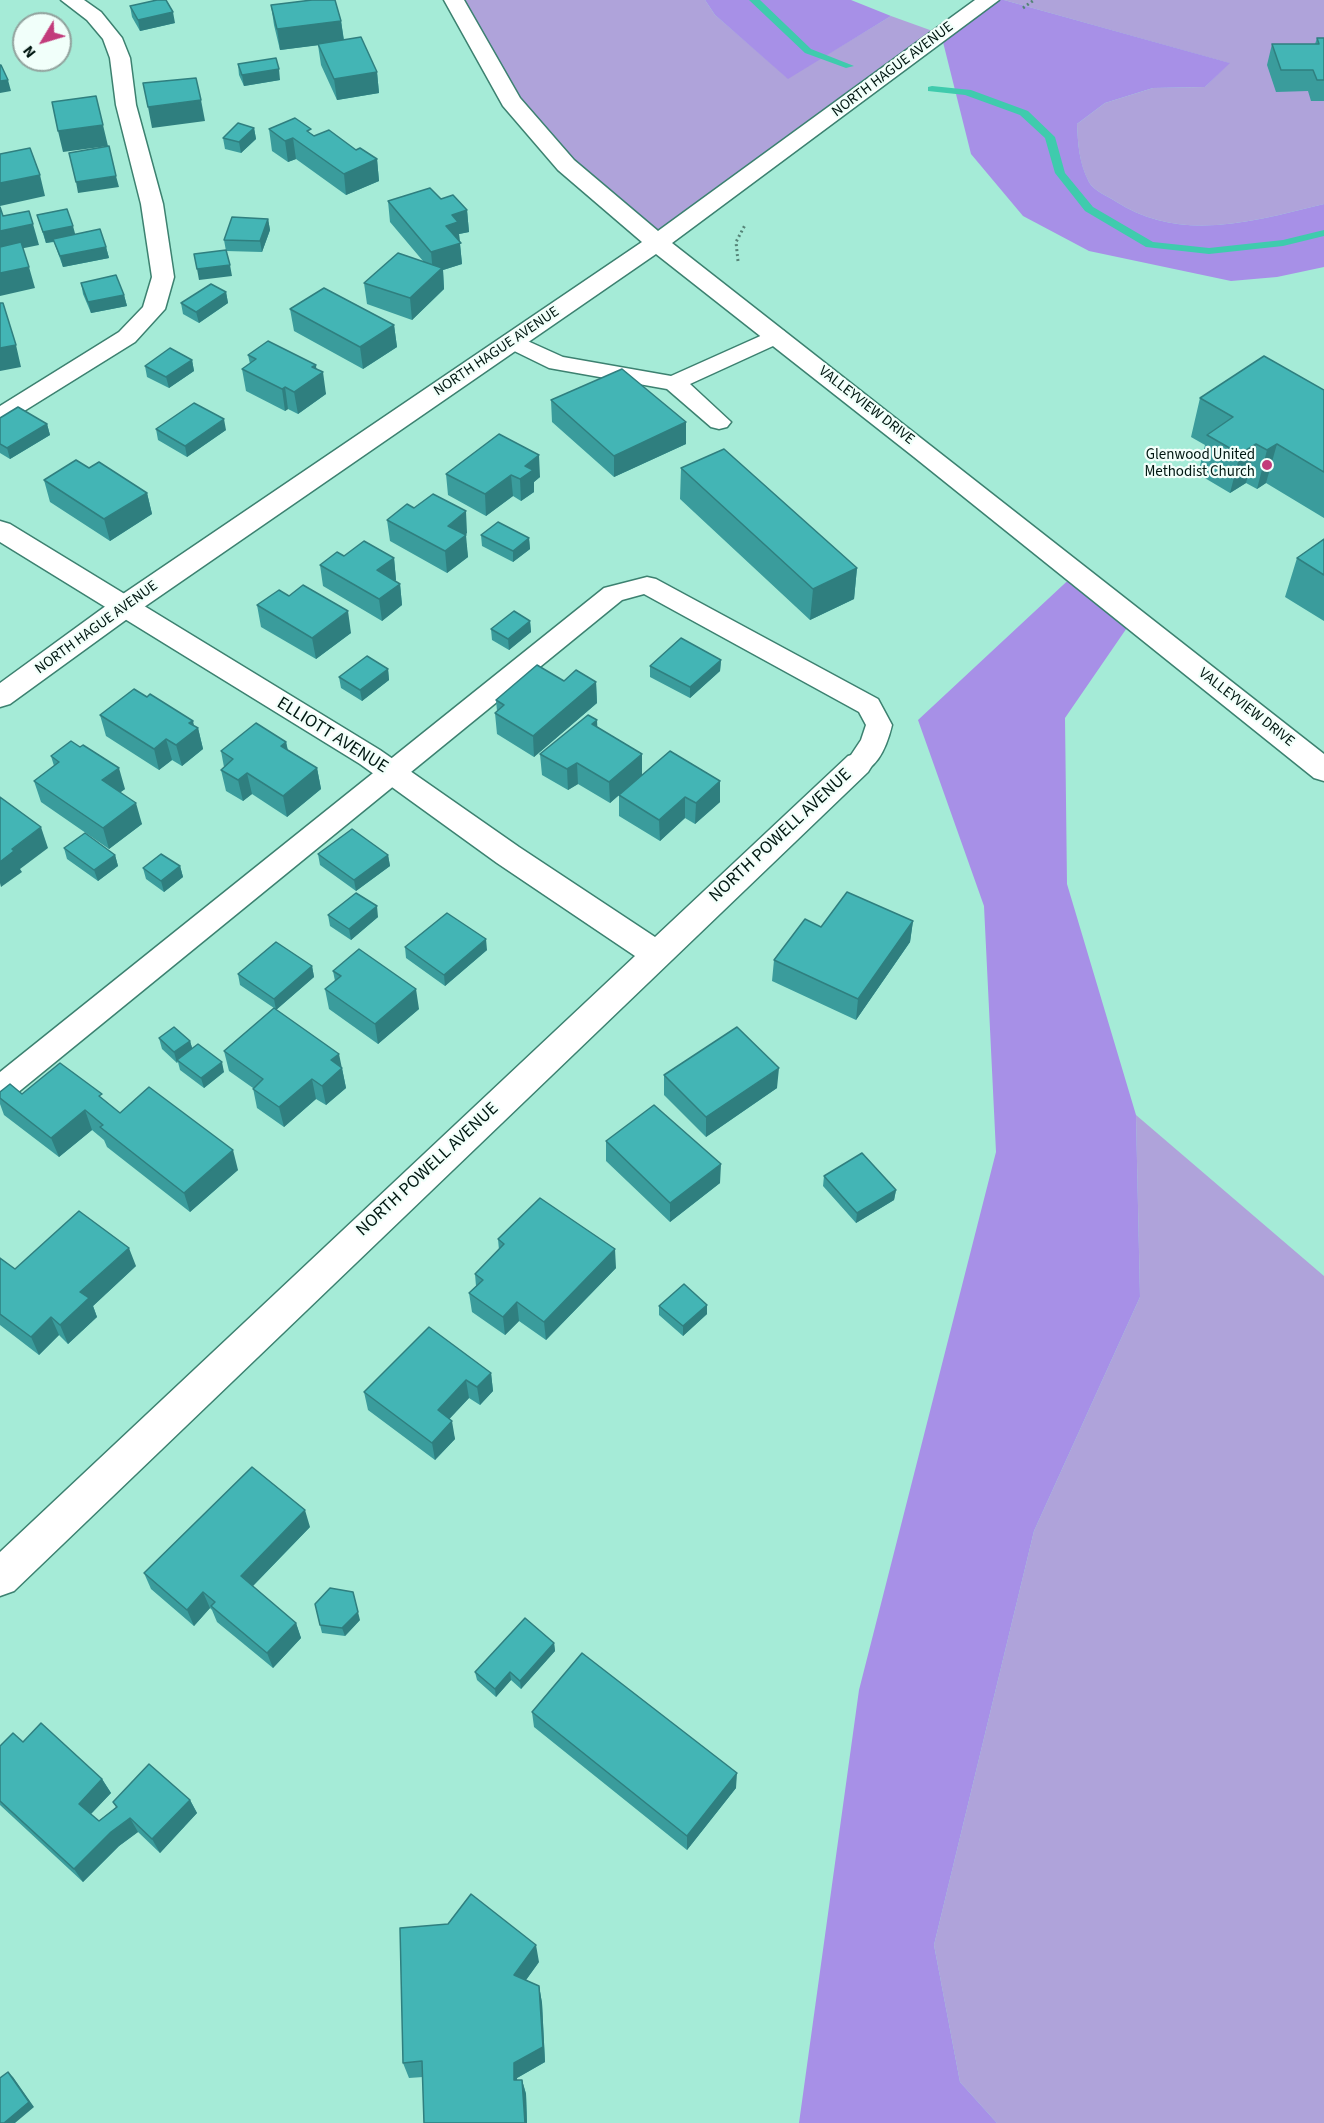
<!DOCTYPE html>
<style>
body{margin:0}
#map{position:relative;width:1324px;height:2123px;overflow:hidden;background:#a5ebd7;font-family:"Source Sans 3",sans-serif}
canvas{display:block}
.north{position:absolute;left:12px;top:12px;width:60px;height:60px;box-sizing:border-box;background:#f1fffa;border:2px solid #91a29d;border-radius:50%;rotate:232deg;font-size:16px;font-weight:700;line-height:24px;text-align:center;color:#001711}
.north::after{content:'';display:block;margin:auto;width:21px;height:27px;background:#c23b7b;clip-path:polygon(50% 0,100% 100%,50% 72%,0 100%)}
</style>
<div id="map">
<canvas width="1324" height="2123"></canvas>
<div class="north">N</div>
</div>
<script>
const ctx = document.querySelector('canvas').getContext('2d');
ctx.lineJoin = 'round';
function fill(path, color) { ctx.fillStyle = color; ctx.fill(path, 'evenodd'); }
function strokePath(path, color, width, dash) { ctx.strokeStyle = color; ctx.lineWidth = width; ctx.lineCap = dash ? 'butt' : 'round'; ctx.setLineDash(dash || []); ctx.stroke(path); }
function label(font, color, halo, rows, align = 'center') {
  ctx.font = font + ' "Source Sans 3",sans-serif'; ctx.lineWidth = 4.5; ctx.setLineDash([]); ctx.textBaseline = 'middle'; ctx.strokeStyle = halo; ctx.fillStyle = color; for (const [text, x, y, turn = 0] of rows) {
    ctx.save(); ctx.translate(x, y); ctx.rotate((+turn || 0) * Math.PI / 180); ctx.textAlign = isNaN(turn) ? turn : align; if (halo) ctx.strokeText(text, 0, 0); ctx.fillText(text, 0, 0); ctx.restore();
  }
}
const green = new Path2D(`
 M454,0H705L715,15L788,78L891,16L941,34L657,243L537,133Z
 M1004,0H1324V204C1253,221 1181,244 1115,201C1107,196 1093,190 1089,182C1079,163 1078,145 1077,124L1105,103L1153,88L1205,87L1229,63Z
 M1136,1115L1324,1276V2123H997L960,2082L934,1945L1034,1531L1140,1297Z`);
const forest = new Path2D(`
 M705,0H851L891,16L788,79L715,15Z
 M989,0H1004L1230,63L1205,87L1153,88L1105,103L1077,124C1078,144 1079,163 1089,182C1093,190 1107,196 1115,201C1181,244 1253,221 1324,204V267L1277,277L1231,281L1089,251L1023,216L971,154L941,34Z
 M1077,572L1133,619L1065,718L1067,884L1136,1115L1140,1297L1034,1531L934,1945L960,2082L997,2123H799L859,1690L996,1152L984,906L918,720Z`);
const stream = new Path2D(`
 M749,0H760L811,49L854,66L846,68L805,53Z
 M932,86L971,90L1028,111L1055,137L1065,173L1093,207L1153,242L1209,248L1283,240L1324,230V236L1283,246L1209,254L1146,247L1085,211L1055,173L1045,138L1020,115L965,95L928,91V87Z`);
const path = new Path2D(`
 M1023,8L1034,0
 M738,261L736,242L745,225`);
const lane = new Path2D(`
 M61,0H84L101,12L122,38L130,58L136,105L163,204L174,277L165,309L135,342L8,421L0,423V406L119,332L143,307L152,277L141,204L116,105L110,58L103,39L87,20Z
 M776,329L784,331L787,336L784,341L690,384L731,422L727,427L719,429L711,427L667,389L549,368L504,346L501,341L504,336L512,334L563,357L671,376Z
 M647,577L656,579L878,699L892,725C887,746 875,779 848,771L845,764L861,740L866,725L859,712L644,594L622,600L11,1098L0,1101V1072L604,588Z`);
const street = new Path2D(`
 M0,521L10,524L380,750L519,847L655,937L848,756L858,753L868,756L873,764L868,772L14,1591L0,1596V1552L635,956L497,863L360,764L0,542Z`);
const secondary = new Path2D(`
 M444,0H464L520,98L574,160L658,231L975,0H999L672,243L1324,754V781L1314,778L914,457L656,254L134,614L10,704L0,707V683L114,600L642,242L558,170L503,106Z`);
const wall = new Path2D(`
 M271,5L341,21L344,40L377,72L379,93L337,100L321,65L318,45L280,50L274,25Z
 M130,6L175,23L140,31L132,17Z
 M1317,38H1324V101H1311L1308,91L1276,92L1267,65L1272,44H1315Z
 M238,64L280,80L244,86L239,75Z
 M254,128L256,139L241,153L225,149L223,138Z
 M269,129L312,134L314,136L356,150L377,159L379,181L346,195L296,159L288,162L272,151Z
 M441,199L467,210L469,232L459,234L462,264L443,270L444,289L412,320L367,304L364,283L423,261L390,222L388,201Z
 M37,215L75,234L106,247L109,258L63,267L54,242L46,243Z
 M268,219L270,230L262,252L226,251L224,240Z
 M81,283L124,295L127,306L91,313L83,294Z
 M226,292L228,303L199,323L183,314L181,303Z
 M290,309L394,325L397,347L363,369L294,331Z
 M248,355L316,369L326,394L298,414L288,409L285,411L246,391L242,369L250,364Z
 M192,360L194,371L169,388L147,377L145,366Z
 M1324,390V518L1266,483L1257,489L1246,483L1230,493L1198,474L1205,445L1191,437L1200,398Z
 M551,400L686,444L614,477L552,422Z
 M0,418L47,424L50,435L10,459L0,453Z
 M156,429L226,430L187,457L158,440Z
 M499,434L540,477L534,482V492L521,501L513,496L486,516L448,495L446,474Z
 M89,468L147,493L152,514L110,541L50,502L44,480Z
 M681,468L857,568L854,599L810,620L680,499Z
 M414,508L467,533L465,535L468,557L447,573L390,541L387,520Z
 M481,535L529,538L530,549L513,562L482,546Z
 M1324,539V621L1285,597L1297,558Z
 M344,556L394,558L396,580L395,581L400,584L402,605L382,621L323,586L320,565Z
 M289,596L351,633L316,659L261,627L257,605Z
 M530,621L531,632L509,650L492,640L491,629Z
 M721,660L720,671L690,698L650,677V666Z
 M388,669L389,680L362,701L341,688L339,677Z
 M564,681L596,682L597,703L534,757L497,734L495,713L497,711L496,700Z
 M100,715L194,726L198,728L203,749L182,766L172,760L159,770L106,736Z
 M597,720V727L642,775L670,751L720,802L695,824L685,818L660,841L619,816V795L610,803L578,784L568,790L542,775L540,754Z
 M286,742L288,750L317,768L321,789L287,817L252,794L243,801L226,791L221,770L224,767L221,751Z
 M51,756L125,789L120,792L142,824L109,849L41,802L34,781L54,766Z
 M64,848L115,855L118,866L98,881L67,859Z
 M318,854L388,855L390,866L356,891L320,865Z
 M180,866L183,877L164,892L146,879L143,868Z
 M328,915L378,917L351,940L330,926Z
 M913,921L910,942L856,1020L772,981L774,960L821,927Z
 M405,947L487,950L445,986L406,958Z
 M312,966L314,977L276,1010L342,1068L346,1088L326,1105L316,1099L284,1127L257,1108L253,1088L229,1071L224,1051L274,1008L240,985L238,974Z
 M333,971L419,1009L378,1044L329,1009L325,989L335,981Z
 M159,1038L190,1041L192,1048L224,1072L204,1088L180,1070L178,1062L177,1063L162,1049Z
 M664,1075L777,1088L706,1137L664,1095Z
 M0,1092L105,1101L120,1113L238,1170L190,1212L107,1147L104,1140L92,1130L59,1157L4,1115L0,1104Z
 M606,1141L720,1183L670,1222L606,1161Z
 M824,1176L896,1190L894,1200L856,1223L823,1186Z
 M498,1239L616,1268L546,1340L519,1321L505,1335L472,1312L469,1293L476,1286L475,1274L499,1250Z
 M0,1258L15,1269L136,1266L93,1306L97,1317L68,1344L59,1335L39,1355L0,1325Z
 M707,1305V1314L683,1336L659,1315V1306Z
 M491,1373L493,1391L480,1405L469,1398L449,1419L455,1439L435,1460L368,1410L364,1392Z
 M310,1527L253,1586L296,1623L301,1638L273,1668L217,1622L212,1610L210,1608L194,1626L151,1589L144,1573Z
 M360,1620L345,1636L322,1633L320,1625Z
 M554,1643L555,1651L521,1689L511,1680L496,1697L477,1680L475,1672Z
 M532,1712L736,1788L687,1850L534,1727Z
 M23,1742L102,1779L111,1793L91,1814L99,1821L116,1807L113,1802L190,1800L197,1813L160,1853L138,1832L119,1846L83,1882L0,1805V1746Z
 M539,1962L526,1980L539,1986L542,2003L545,2062L517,2078V2080H522L526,2094L527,2123H424L423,2077L409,2078L403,2063Z`);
const shadedWall = new Path2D(`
 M173,12L175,23L140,31L138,20Z
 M341,21L344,42L280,50L277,29Z
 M279,69L280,80L244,86L242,75Z
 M377,72L379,93L337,100L334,79Z
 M8,80L11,91L0,93V81Z
 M201,100L205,121L152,128L148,107Z
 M103,125L108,146L63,152L58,131Z
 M254,128L256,139L241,153L239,142Z
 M293,138L296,159L288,162L285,141Z
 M377,159L379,181L346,195L344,174Z
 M40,175L45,196L0,206V183Z
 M116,176L119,187L78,193L76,182Z
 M467,210L469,232L459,234L462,264L443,270L444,289L412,320L410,298L433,273L431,252L452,215Z
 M268,219L270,230L262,252L260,241Z
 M33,224L39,245L0,253V231Z
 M73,226L76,237L46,243L43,232Z
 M106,247L109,258L63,267L60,256Z
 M230,265L232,276L199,280L197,269Z
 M29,267L35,288L0,296V273Z
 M226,292L228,303L199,323L196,312Z
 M124,295L127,306L91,313L88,302Z
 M394,325L397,347L363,369L360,347Z
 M16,345L21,367L0,371V348Z
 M192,360L194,371L169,388L166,377Z
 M316,365L317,376L323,372L326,394L298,414L294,392L312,367Z
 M285,387L288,409L285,411L282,389Z
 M224,419L226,430L187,457L185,446Z
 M686,422V444L614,477V456Z
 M47,424L50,435L10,459L7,448Z
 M1256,444L1246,483L1230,493L1240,454Z
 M1277,444L1266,483L1257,489L1267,450Z
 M539,455L540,477L534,482V492L521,501L520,479L525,466Z
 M511,475L513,496L486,516L485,494Z
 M147,493L152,514L110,541L104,519Z
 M466,511L467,533L450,547L448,526Z
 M466,535L468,557L447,573L445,551Z
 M529,538L530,549L513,562V551Z
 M394,558L396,580L380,592L377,570Z
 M857,568L854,599L810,620L813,589Z
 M400,584L402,605L382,621L379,599Z
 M348,611L351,633L316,659L312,638Z
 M530,621L531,632L509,650L508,639Z
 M721,660L720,671L690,698V687Z
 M388,669L389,680L362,701L360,690Z
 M596,682L597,703L534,757L533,736Z
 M597,720L598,741L592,724Z
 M193,721L195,730L198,728L203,749L182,766L176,745L189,723Z
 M166,739L172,760L159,770L154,749Z
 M286,742L290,763L281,746Z
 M642,754V775L610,803L609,782Z
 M577,763L578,784L568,790L567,769Z
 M119,768L125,789L109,801L102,780Z
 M317,768L321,789L287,817L283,796Z
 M247,773L252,794L243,801L238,780Z
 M720,781V802L695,824L696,803Z
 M685,797V818L660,841L659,820Z
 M136,803L142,824L109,849L103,828Z
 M41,827L48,848L20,869L22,872L1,887L0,883V862L12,849Z
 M115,855L118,866L98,881L94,870Z
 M388,855L390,866L356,891L354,880Z
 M180,866L183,877L164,892L161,881Z
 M377,906L378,917L351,940L349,929Z
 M913,921L910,942L856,1020L858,999Z
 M486,939L487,950L445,986L444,975Z
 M312,966L314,977L276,1010L274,999Z
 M416,989L419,1009L378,1044L375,1024Z
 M190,1041L193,1051L177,1060V1063L174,1052Z
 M339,1054L346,1088L326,1105L322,1086L331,1060Z
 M222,1062L224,1072L204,1088L201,1078Z
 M779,1068L777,1088L706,1137V1117Z
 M312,1079L316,1099L284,1127L279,1107Z
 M85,1110L92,1130L59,1157L51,1138Z
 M233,1150L238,1170L190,1212L184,1193Z
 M721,1164L720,1183L670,1222V1203Z
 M896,1190L894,1200L856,1223L857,1213Z
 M129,1248L136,1266L93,1306L97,1317L68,1344L60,1325L80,1292Z
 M615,1249L616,1268L546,1340L544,1322Z
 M517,1302L519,1321L505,1335L503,1317Z
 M707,1305V1314L683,1336V1326Z
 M51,1317L59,1335L39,1355L31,1337Z
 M491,1373L493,1391L480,1405L477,1387Z
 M466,1380L469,1398L441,1428L438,1410Z
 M452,1421L455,1439L435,1460L432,1443Z
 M305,1510L310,1527L247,1592L241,1576Z
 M203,1592L210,1608L194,1626L187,1610Z
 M353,1592L360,1620L345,1636L342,1628Z
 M296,1623L301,1638L273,1668L267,1653Z
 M554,1643L555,1651L521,1689L520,1681Z
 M510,1672L511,1680L496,1697L495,1689Z
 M737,1773L736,1788L687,1850V1836Z
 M102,1779L111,1793L88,1817L79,1804Z
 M190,1800L197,1813L160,1853L152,1839Z
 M130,1818L138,1832L119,1846L83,1882L74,1869L111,1832Z
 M536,1945L539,1962L518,1991L514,1975Z
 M539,1986L542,2003L545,2062L517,2078L518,2095L514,2080V2063Z
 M8,2072L13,2077L34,2107L15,2123H4Z
 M522,2080L526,2094L527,2123H525Z`);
const building = new Path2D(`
 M157,0H166L173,12L138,20L130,6Z
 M312,0H335L341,21L277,29L271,5Z
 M361,37L377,72L334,79L318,44Z
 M1317,38H1324V80H1317L1313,70H1281L1272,44H1319Z
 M276,58L279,69L242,75L238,64Z
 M0,65H1L8,80L0,81Z
 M196,78L201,100L148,107L143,83Z
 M96,96L103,125L58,131L52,102Z
 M295,118L311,129L307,131L314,136L329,130L356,150L360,148L377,159L344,174L293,138L285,141L269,129Z
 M238,123L254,128L239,142L223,138Z
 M109,146L116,176L76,182L69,153Z
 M30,148L40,175L0,183V154Z
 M430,188L441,199L453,195L467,210L452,215L458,222L446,226L461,243L431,252L388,201Z
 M0,207L3,216L29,211L33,224L0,231Z
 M67,209L73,226L43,232L37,215Z
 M232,217L268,219L260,241L224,240Z
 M100,229L106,247L60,256L53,239Z
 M21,242L29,267L0,273V247Z
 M226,250L230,265L197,269L194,254Z
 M398,253L442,268L410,298L364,283Z
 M116,275L124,295L88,302L81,283Z
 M211,284L226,292L196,312L181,303Z
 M324,288L394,325L360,347L290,309Z
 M0,303H3L16,345L0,348Z
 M268,341L316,365L312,367L323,372L294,392L285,387L282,389L242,369L256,359L248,355Z
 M170,348L192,360L166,377L145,366Z
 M1264,356L1324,390V472L1277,444L1267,450L1256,444L1240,454L1207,435L1233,417L1200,398Z
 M622,369L686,422L614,456L551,400Z
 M194,403L224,419L185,446L156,429Z
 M18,407L47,424L7,448L0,444V418Z
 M499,434L539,455L525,466L533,470L520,479L511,475L485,494L446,474Z
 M724,449L857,568L813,589L681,468Z
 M76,460L89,468L99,462L147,493L104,519L44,480Z
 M433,494L466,511L448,526L466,535L445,551L387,520L407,504L414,508Z
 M498,522L529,538L513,551L481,535Z
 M1324,539V575L1297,558Z
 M364,541L394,558L377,570L400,584L379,599L320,565L337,552L344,556Z
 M303,585L348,611L312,638L257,605L279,590L289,596Z
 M514,611L530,621L508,639L491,629Z
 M681,638L721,660L690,687L650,666Z
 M367,656L388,669L360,690L339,677Z
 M537,665L564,681L576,670L596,682L533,736L495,713L504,705L496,700Z
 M134,689L147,697L150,694L193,721L189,723L198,728L176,745L166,739L154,749L100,715Z
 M588,715L597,720L592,724L642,754L609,782L577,763L567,769L540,754Z
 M256,723L286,742L281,746L317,768L283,796L247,773L238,780L221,770L233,759L221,751Z
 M71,741L80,747L83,745L119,768L102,780L136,803L103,828L34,781L59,762L51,756Z
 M670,751L720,781L696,803L685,797L659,820L619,795Z
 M0,797L41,827L12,849L14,851L0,862Z
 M352,829L388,855L354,880L318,854Z
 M85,833L115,855L94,870L64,848Z
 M161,854L180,866L161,881L143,868Z
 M847,892L913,921L858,999L774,960L805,919L821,927Z
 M356,893L377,906L349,929L328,915Z
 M447,913L486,939L444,975L405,947Z
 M276,942L312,966L274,999L238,974Z
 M359,949L416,989L375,1024L325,989L341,976L333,971Z
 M274,1008L339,1054L331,1060L342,1068L322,1086L312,1079L279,1107L253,1089L263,1079L224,1051Z
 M174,1027L190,1041L174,1052L159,1038Z
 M737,1027L779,1068L706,1117L664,1075Z
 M198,1044L222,1062L201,1078L177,1060Z
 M60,1063L102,1094L99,1096L120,1113L149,1087L233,1150L184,1193L100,1127L103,1125L85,1110L51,1138L0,1098V1092L10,1084L22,1094Z
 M654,1105L721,1164L670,1203L606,1141Z
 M862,1153L896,1190L857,1213L824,1176Z
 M540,1198L615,1249L544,1322L517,1302L503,1317L469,1293L483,1280L475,1274L504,1244L498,1239Z
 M79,1211L129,1248L80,1292L89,1298L60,1325L51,1317L31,1337L0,1314V1258L15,1269Z
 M684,1284L707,1305L683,1326L659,1306Z
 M429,1327L491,1373L477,1387L466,1380L438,1410L452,1421L432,1443L364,1392Z
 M252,1467L305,1510L241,1576L296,1623L267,1653L211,1606L215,1602L203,1592L187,1610L144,1573Z
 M330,1588L353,1592L358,1612L342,1628L320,1625L315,1604Z
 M525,1618L554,1643L520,1681L510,1672L495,1689L475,1672Z
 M582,1653L737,1773L687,1836L532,1712Z
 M41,1723L102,1779L79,1804L99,1821L117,1807L113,1802L149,1764L190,1800L152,1839L130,1818L111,1832L74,1869L0,1801V1746L13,1733L23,1742Z
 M471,1894L536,1945L514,1975L539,1986L543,2047L514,2063V2080H522L525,2123H424L422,2061L403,2063L400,1928L448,1924Z
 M8,2072L29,2102L4,2123H0V2078Z`);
const markers = [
 [1267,465,6,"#c23b7b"]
];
const farStreetnames = [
 ["NORTH HAGUE AVENUE",893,70,-37],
 ["NORTH HAGUE AVENUE",497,352,-34],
 ["VALLEYVIEW DRIVE",866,406,38],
 ["NORTH HAGUE AVENUE",97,628,-36],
 ["VALLEYVIEW DRIVE",1246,708,38]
];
const farPoinames = [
 ["Glenwood United",1255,456],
 ["Methodist Church",1255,473]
];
const streetNames = [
 ["ELLIOTT AVENUE",332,736,32],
 ["NORTH POWELL AVENUE",781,836,-43],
 ["NORTH POWELL AVENUE",428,1170,-43]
];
fill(green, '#afa3da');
fill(forest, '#a790e7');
fill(stream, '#3fcbad');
strokePath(lane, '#3c8170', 3);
strokePath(street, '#3c8170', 3);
strokePath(secondary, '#3c8170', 3);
strokePath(path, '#558477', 3, [2, 3]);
fill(lane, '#fff');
fill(street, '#fff');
fill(secondary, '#fff');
fill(wall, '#3a9c9c');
fill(shadedWall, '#2f7f7f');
fill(building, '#43b5b5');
strokePath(building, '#2f7f7f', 1.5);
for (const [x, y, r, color] of markers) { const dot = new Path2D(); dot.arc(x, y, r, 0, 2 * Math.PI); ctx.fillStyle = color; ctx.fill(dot); strokePath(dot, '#f1fffa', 2); }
label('15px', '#001711', '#f1fffa', farStreetnames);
label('15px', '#001711', '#f1fffa', farPoinames, 'right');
label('18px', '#001711', '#f1fffa', streetNames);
</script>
